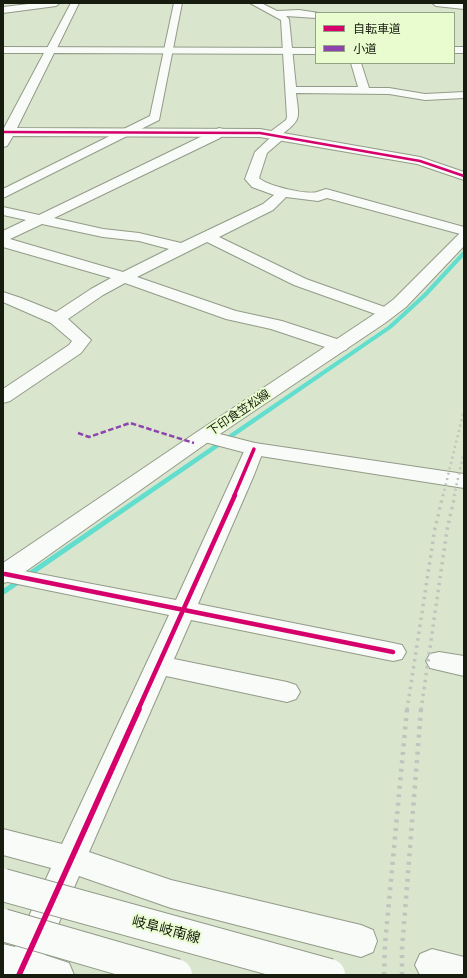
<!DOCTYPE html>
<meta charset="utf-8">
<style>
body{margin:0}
#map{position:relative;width:467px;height:978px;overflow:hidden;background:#dae5cd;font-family:Literata,"Noto Sans JP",serif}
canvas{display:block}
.frame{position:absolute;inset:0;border:4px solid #171d0e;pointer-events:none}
.legend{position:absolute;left:315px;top:12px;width:140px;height:52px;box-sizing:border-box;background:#e8fcd0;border:1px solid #94a382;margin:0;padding:5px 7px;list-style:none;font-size:12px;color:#171d0e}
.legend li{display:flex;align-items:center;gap:8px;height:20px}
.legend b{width:20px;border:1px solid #94a382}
</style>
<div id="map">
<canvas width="467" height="978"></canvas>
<div class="frame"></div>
<ul class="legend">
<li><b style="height:5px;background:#d6006c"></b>自転車道</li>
<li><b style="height:5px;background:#8e44ad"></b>小道</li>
</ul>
</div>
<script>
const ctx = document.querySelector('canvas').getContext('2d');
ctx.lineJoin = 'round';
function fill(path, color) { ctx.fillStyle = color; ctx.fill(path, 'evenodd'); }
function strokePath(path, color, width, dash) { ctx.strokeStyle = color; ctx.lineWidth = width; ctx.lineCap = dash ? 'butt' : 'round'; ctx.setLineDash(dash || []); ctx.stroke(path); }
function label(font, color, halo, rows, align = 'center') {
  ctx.font = font + ' Literata,"Noto Sans JP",serif'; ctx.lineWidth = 4; ctx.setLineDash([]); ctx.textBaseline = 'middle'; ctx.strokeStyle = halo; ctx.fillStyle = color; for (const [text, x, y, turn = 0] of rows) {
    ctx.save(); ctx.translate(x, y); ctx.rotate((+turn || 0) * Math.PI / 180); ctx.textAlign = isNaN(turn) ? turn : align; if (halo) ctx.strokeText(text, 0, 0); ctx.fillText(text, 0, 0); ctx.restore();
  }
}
const stream = new Path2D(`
 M462,252H464V256L427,296L392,328L5,594H3V589L388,326L423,294Z`);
const minor = new Path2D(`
 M37,3H60L56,6L3,13V7Z
 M71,3H79L56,50L54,52H48L46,50Z
 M174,3H182L159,120L3,198V189L150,116Z
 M250,3H261L277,11L299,10L319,13H316V18L286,16L289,19L296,87H358L351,63H361L369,88H389L425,94L464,92V98L425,100L389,94L296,93C299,119 302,119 281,135L283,138L281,141L267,153L259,178C267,186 307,195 317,192C320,191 323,190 326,189L464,227V235L327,198L318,201L286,197L273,210L219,237L306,279L393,310L395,313L393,316L387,318L381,316L294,285L207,242L137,277L236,311L282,321L346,342L349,346L346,350L340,351L334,350L271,329L226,319L125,283L103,295L68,319L91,340L81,353L10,401L3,403V389L69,345L72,341L51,323L3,302V292L21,298L56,312L91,289L111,278L3,247V231L26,220L3,215V207L39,215L219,128L223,129L225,132L220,138L54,218L103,229L139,233L181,243L263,204L274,195L252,187L245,179L255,152L270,138L268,135L270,132L286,120L287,117L281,20ZM42,224L103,237L139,241L169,249L123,272L10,239Z
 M432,3H464V9L436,6Z
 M254,443L261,445L264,449L254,475L198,604L393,643L402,645L406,652L402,659L393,661L191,620L174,659L287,682L296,685L300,692L296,699L287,702L166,676L89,852L171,880L361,925L373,930L377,941L373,952L361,957L171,908L79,876L45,955L69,963L74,975H3V944L15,947L51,868L3,855V829L62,844L169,615L3,581V567L176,600L247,445Z
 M439,652L464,656V676L430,668L426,661L430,654Z
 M432,949L464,957V975H420L415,965L420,954Z`);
const tertiary = new Path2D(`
 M3,47L316,48V54L54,53L17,128L260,129L420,157L464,172V180L417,164L260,137L13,136L7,146L3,147V128H4L44,53H3Z
 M454,47H464V53H454Z
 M204,430L255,443L464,474V488L254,455L197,440L194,436L197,432Z`);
const secondary = new Path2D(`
 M464,232V246L406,307L385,323L211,440L12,581L3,583V563L197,432L373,315L394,299L459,234Z`);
const railFar2 = new Path2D(`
 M443,496L464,410
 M454,496L464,452`);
const railFar1 = new Path2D(`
 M407,710L435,528L443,495
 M421,710L447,530L455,495`);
const rail = new Path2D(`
 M384,975L385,944L407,709
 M402,975V949L421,709`);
const secondaryBridge = new Path2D(`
 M3,885L329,975
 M3,925L176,975`);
const quiet = new Path2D(`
 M78,433L89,437L130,423L194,443`);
const cyclewayFar3 = new Path2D(`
 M3,132L260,133L420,161L464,176`);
const cyclewayFar2 = new Path2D(`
 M234,496L254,449`);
const cyclewayFar1 = new Path2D(`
 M5,574L393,652
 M138,710L235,495`);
const cycleway = new Path2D(`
 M19,975L139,709`);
const streetNames = [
 ["下印食笠松線",239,413,-34]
];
const nearStreetnames = [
 ["岐阜岐南線",166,930,15]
];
fill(stream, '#61dece');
strokePath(minor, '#929b88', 2);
strokePath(tertiary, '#929b88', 2);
strokePath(secondary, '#929b88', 2);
fill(minor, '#f9fbf8');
fill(tertiary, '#f9fbf8');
fill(secondary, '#f9fbf8');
strokePath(railFar2, '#c0c4bd', 2.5, [2, 3.5]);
strokePath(railFar1, '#c0c4bd', 3.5, [2.5, 4.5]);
strokePath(rail, '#c0c4bd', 4.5, [3, 5.5]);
strokePath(secondaryBridge, '#929b88', 34, []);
strokePath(secondaryBridge, '#f9fbf8', 32);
strokePath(quiet, '#8e44ad', 2.5, [5.5, 2.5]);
strokePath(cyclewayFar3, '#d6006c', 2.5);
strokePath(cyclewayFar2, '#d6006c', 3.5);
strokePath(cyclewayFar1, '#d6006c', 4.5);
strokePath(cycleway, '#d6006c', 5.5);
label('12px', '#171d0e', '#e8fcd0', streetNames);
label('14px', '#171d0e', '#e8fcd0', nearStreetnames);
</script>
